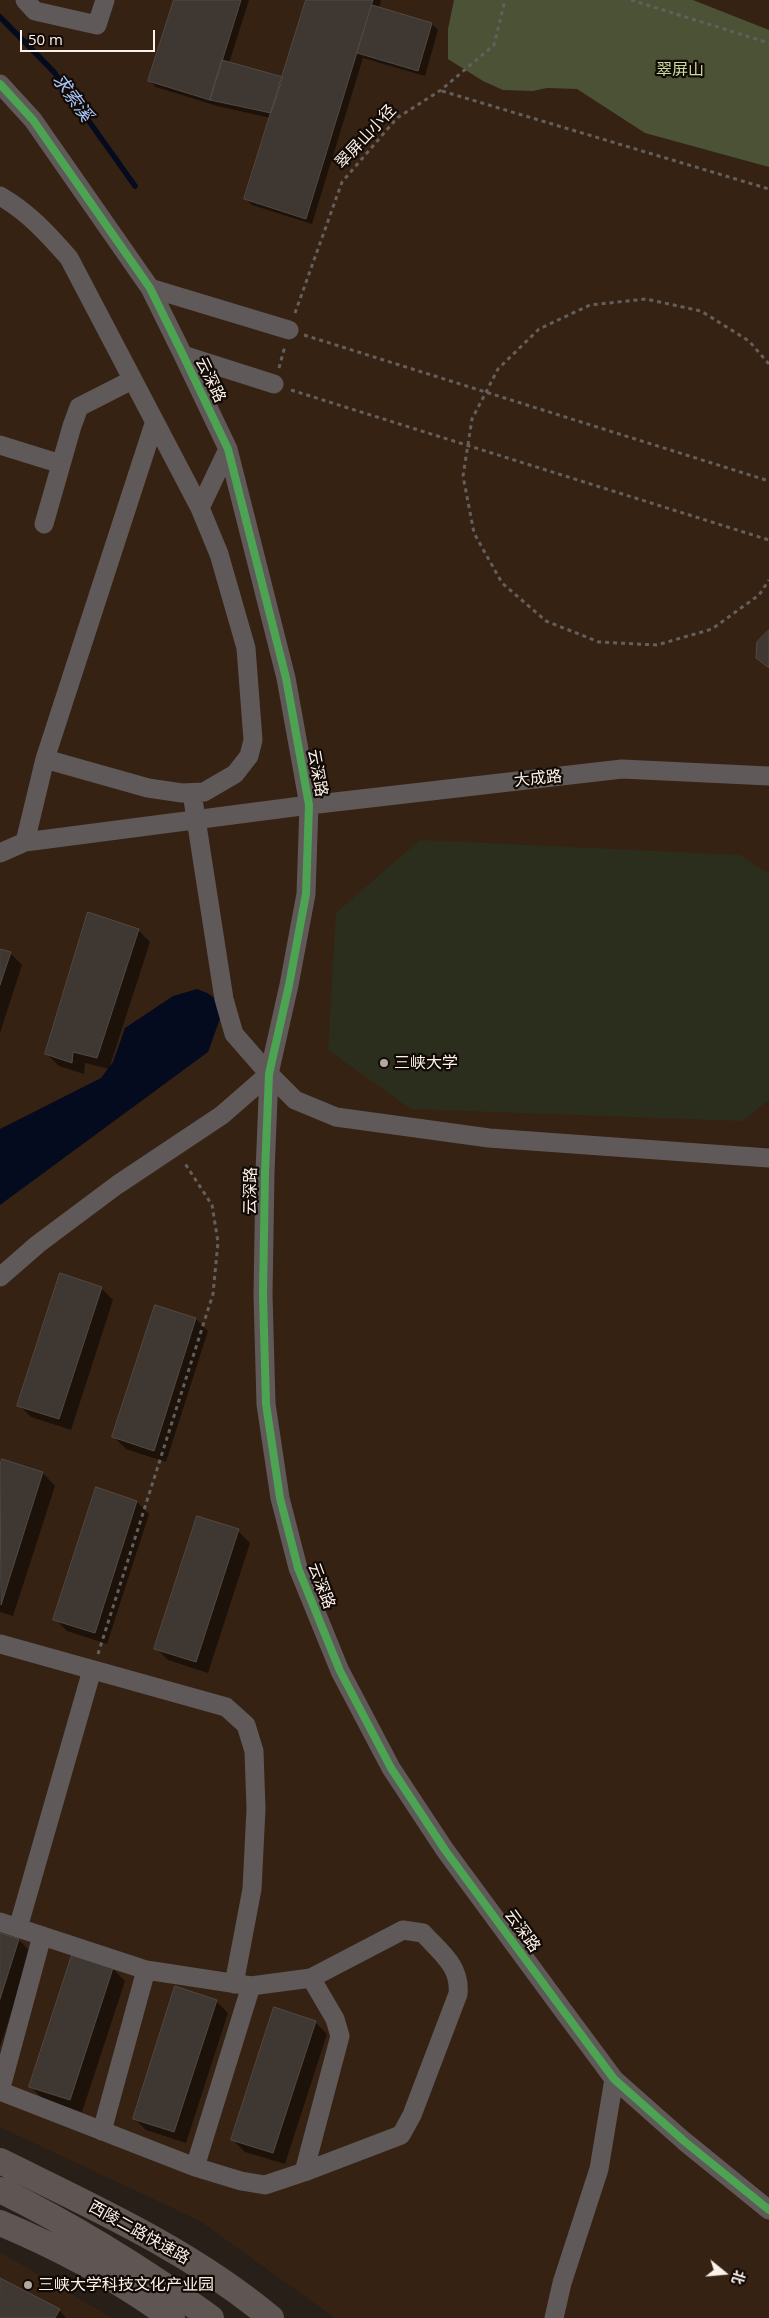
<!DOCTYPE html>
<meta charset="utf-8">
<style>
body{margin:0}
#map{position:relative;width:769px;height:2318px;overflow:hidden;background:#281f18;font-family:"Open Sans","Noto Sans SC",sans-serif}
canvas{display:block}
.north{position:absolute;left:699px;top:2248px;width:50px;height:50px;-webkit-text-stroke:4px #110a05;paint-order:stroke;rotate:107deg;font-size:14px;font-weight:700;line-height:20px;text-align:center;color:#fdf1e9}
.north::after{content:'';display:block;margin:auto;width:18px;height:22px;background:#fdf1e9;clip-path:polygon(50% 0,100% 100%,50% 72%,0 100%)}
.scale{position:absolute;left:20px;top:30px;width:135px;height:22px;box-sizing:border-box;border:2px solid #fdf1e9;border-top:0;padding-left:6px;font-size:15px;line-height:18px;white-space:nowrap;color:#fdf1e9;-webkit-text-stroke:4px #110a05;paint-order:stroke}
</style>
<div id="map">
<canvas width="769" height="2318"></canvas>
<div class="north">北</div>
<div class="scale">50 m</div>
</div>
<script>
const ctx = document.querySelector('canvas').getContext('2d');
ctx.lineJoin = 'round';
function fill(path, color) { ctx.fillStyle = color; ctx.fill(path, 'evenodd'); }
function strokePath(path, color, width, dash) { ctx.strokeStyle = color; ctx.lineWidth = width; ctx.lineCap = dash ? 'butt' : 'round'; ctx.setLineDash(dash || []); ctx.stroke(path); }
function label(font, color, halo, rows, align = 'center') {
  ctx.font = font + ' "Open Sans","Noto Sans SC",sans-serif'; ctx.lineWidth = 4.5; ctx.setLineDash([]); ctx.textBaseline = 'middle'; ctx.strokeStyle = halo; ctx.fillStyle = color; for (const [text, x, y, turn = 0] of rows) {
    ctx.save(); ctx.translate(x, y); ctx.rotate((+turn || 0) * Math.PI / 180); ctx.textAlign = isNaN(turn) ? turn : align; if (halo) ctx.strokeText(text, 0, 0); ctx.fillText(text, 0, 0); ctx.restore();
  }
}
const built = new Path2D(`
 M0,0H769V2318H335L200,2221L0,2127Z
 M0,2252L112,2318H0Z`);
const green = new Path2D(`
 M420,840L740,855L769,874V1100L742,1121L411,1109L328,1050L336,913Z`);
const forest = new Path2D(`
 M454,0H693L769,30V167L645,133L577,89L547,88L533,91L503,90L483,81L448,59V29Z`);
const water = new Path2D(`
 M197,989L207,993L225,1005L208,1052L0,1205V1129L101,1078L113,1062L125,1028L173,996Z`);
const shadow = new Path2D(`
 M175,0H249L229,63L283,78L308,0H381L379,8L432,24L438,30L425,76L363,58L312,224L252,205L246,199L271,118L217,106L156,87L150,81Z
 M138,930L150,942L109,1069L85,1063L84,1074L59,1066L47,1054Z
 M0,950L10,953L22,965L0,1033Z
 M101,1288L113,1300L71,1430L31,1417L19,1405Z
 M156,1306L196,1319L208,1331L166,1462L126,1449L114,1437Z
 M3,1461L43,1473L55,1486L13,1616L0,1612V1469Z
 M137,1502L149,1514L107,1644L67,1631L55,1619Z
 M238,1531L250,1543L208,1673L168,1660L156,1648Z
 M0,1934L19,1940L31,1952L0,2047Z
 M73,1956L113,1969L125,1981L82,2112L43,2099L31,2087Z
 M216,2001L228,2013L186,2143L146,2130L134,2118Z
 M315,2022L327,2034L285,2164L245,2152L233,2140Z
 M0,2280L59,2310L66,2318H0Z`);
const stream = new Path2D(`
 M0,17L54,72L135,186`);
const building = new Path2D(`
 M174,0H241L210,100L148,81Z
 M306,0H373L306,219L244,199Z
 M372,5L432,23L418,71L357,53Z
 M222,60L283,77L271,113L210,100Z
 M769,630V668L756,658L757,642Z
 M88,912L139,929L97,1058L73,1052L72,1063L45,1054Z
 M0,949L11,952L0,985Z
 M60,1273L102,1287L59,1419L17,1406Z
 M155,1305L196,1318L154,1451L112,1437Z
 M2,1459L43,1472L1,1605L0,1465Z
 M96,1487L137,1501L95,1633L53,1620Z
 M197,1516L239,1529L196,1662L154,1649Z
 M0,1933L19,1939L0,1999Z
 M72,1955L113,1968L70,2100L29,2087Z
 M175,1986L217,2000L174,2132L133,2119Z
 M274,2007L316,2021L273,2153L231,2140Z
 M0,2278L60,2309L55,2318H0Z`);
const path = new Path2D(`
 M631,0L769,43
 M442,91L769,189
 M295,313L342,182L397,118L441,90L494,45L505,0
 M304,335L769,481
 M769,364L749,341L701,311L646,299L590,305L539,329L498,369L472,419L463,476L474,533L502,583L546,621L599,642L657,645L712,629L759,595L769,580
 M279,368L285,346
 M291,390L769,540
 M98,1654L213,1294L218,1242L212,1205L184,1162`);
const minor = new Path2D(`
 M25,0L35,11L97,25L105,0
 M0,84L33,120L150,288L183,355L228,449L286,678L309,805L306,894L289,985L269,1074L265,1172L263,1295L266,1404L280,1498L298,1568L340,1671L391,1768L445,1850L562,2009L614,2079L684,2141L769,2210
 M0,196C28,212 48,234 69,258L200,508L219,554L246,648L253,740L249,756L235,774L204,792L182,793L148,788L45,759
 M150,288L289,330
 M183,355L274,384
 M0,445L61,464
 M200,508L228,449
 M44,524L72,426L79,407L132,380
 M192,793L224,999L234,1034L269,1074L295,1100L336,1117L489,1138L769,1158
 M25,842L45,759L154,424
 M0,853L25,842L309,805L622,769L769,776
 M0,1277L38,1244L117,1185L222,1115L269,1074
 M0,1644L226,1707L246,1725L254,1751L256,1809L252,1889L234,1984
 M0,1922L146,1970L251,1986L311,1978L403,1930L423,1933C440,1952 461,1966 458,1994L412,2115L401,2135L304,2172L265,2185L241,2181L195,2167L0,2091
 M18,1928L92,1670
 M0,2091L42,1936
 M102,2131L146,1970
 M195,2167L251,1986
 M304,2172L340,2036L335,2019L311,1978
 M554,2318L562,2283L599,2169L614,2079`);
const highway = new Path2D(`
 M0,2161C93,2207 191,2251 271,2318
 M0,2190C74,2226 144,2270 211,2318
 M0,2223C60,2248 119,2280 172,2318`);
const cycleway = new Path2D(`
 M0,84L33,120L150,288L183,355L228,449L286,678L309,805L306,894L289,985L269,1074L265,1172L263,1295L266,1404L280,1498L298,1568L340,1671L391,1768L445,1850L562,2009L614,2079L684,2141L769,2210`);
const markers = [
 [384,1063,5,"#b2a8a0"],
 [28,2285,5,"#b2a8a0"]
];
const parkNames = [
 ["翠屏山",680,70]
];
const streetNames = [
 ["翠屏山小径",366,137,-47],
 ["云深路",210,380,64],
 ["云深路",317,773,80],
 ["大成路",538,779,-6],
 ["云深路",251,1191,-89],
 ["云深路",321,1586,69],
 ["云深路",522,1931,54],
 ["西陵二路快速路",139,2233,29]
];
const poiNames = [
 ["三峡大学",394,1063],
 ["三峡大学科技文化产业园",38,2285]
];
const waterNames = [
 ["求索溪",72,98,54]
];
fill(built, '#362213');
fill(green, '#2b2e1d');
fill(forest, '#4c5235');
fill(water, '#050b1f');
fill(shadow, '#0007');
strokePath(stream, '#050b1f', 5.5);
fill(building, '#3f3731');
strokePath(building, '#514943', 1);
strokePath(path, '#645f5c', 3, [4, 4]);
strokePath(minor, '#5f5a59', 19);
strokePath(highway, '#5f5654', 26);
strokePath(cycleway, '#4ca352', 8);
for (const [x, y, r, color] of markers) { const dot = new Path2D(); dot.arc(x, y, r, 0, 2 * Math.PI); ctx.fillStyle = color; ctx.fill(dot); strokePath(dot, '#110a05', 2); }
label('16px', '#ccdb9f', '#110a05', parkNames);
label('16px', '#fdf1e9', '#110a05', streetNames);
label('16px', '#fdf1e9', '#110a05', poiNames, 'left');
label('italic 18px', '#a7c4f8', '#110a05', waterNames);
</script>
